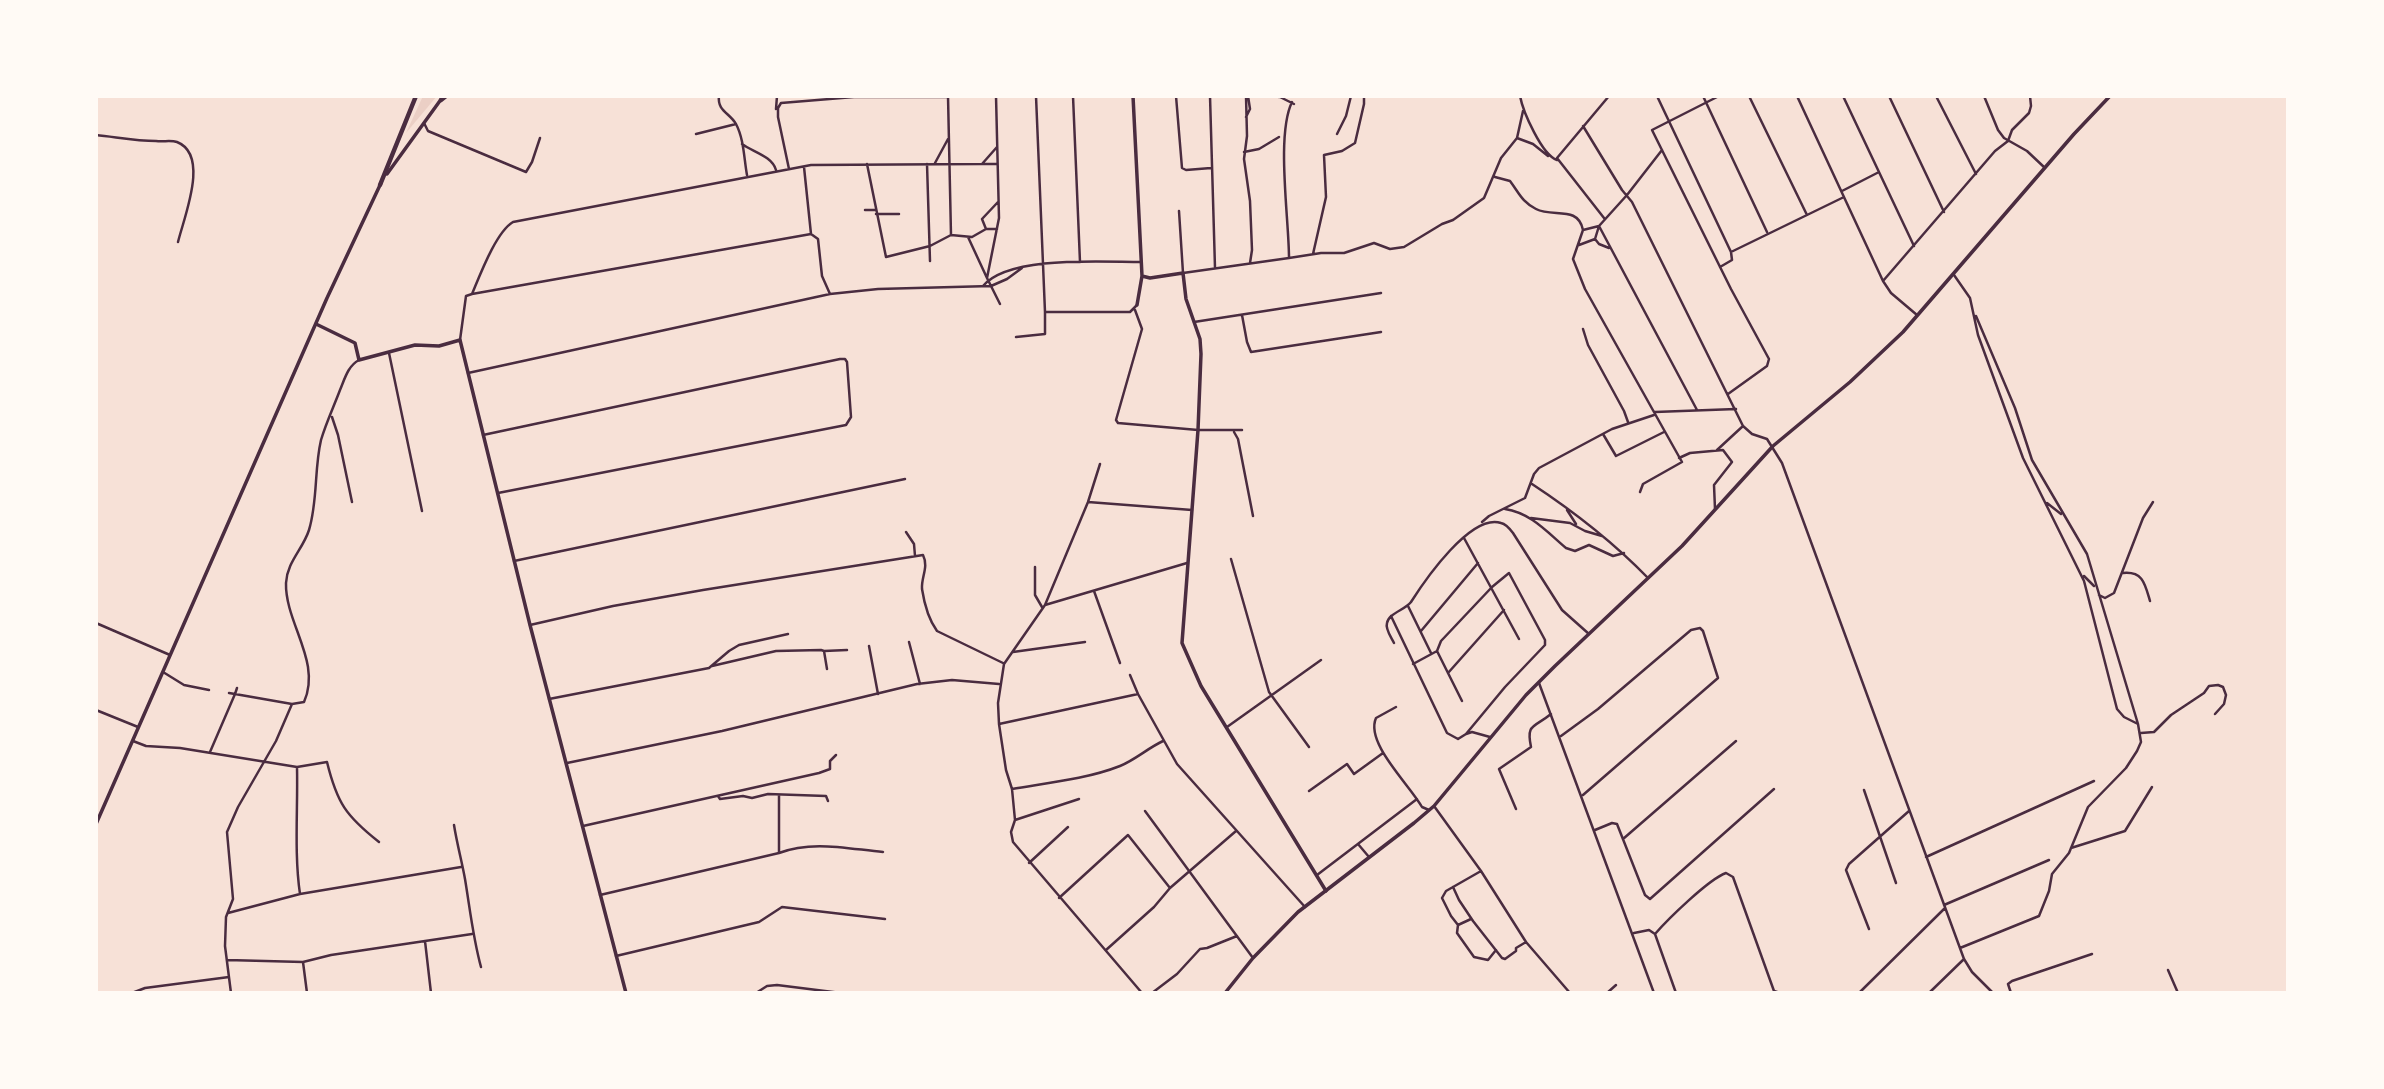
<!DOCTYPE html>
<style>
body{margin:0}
#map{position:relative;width:2384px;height:1089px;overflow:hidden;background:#f7e1d7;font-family:Arial,sans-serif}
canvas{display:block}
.frame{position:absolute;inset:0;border:98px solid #fffaf5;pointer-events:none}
</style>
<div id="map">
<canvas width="2384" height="1089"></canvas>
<div class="frame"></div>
</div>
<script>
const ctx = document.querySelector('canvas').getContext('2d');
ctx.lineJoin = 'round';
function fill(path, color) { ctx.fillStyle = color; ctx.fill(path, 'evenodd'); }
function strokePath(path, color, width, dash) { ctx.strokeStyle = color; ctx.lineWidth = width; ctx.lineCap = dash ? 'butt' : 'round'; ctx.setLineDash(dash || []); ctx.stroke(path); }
const green = new Path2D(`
 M423,96H437L406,133Z`);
const minor = new Path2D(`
 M719,96C717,111 730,113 736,124C744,139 744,159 747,175
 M948,96L951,235
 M996,96L999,218L987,278L1000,304
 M1036,96L1045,312
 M1073,96L1080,262
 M1176,96L1182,168L1186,170L1211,168
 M1210,96L1215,268
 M1246,96L1247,136L1244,159L1250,201L1252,250L1250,263
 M1269,96L1280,97L1294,104
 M1520,96C1523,112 1542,155 1557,160
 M1657,96L1731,252
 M1703,96L1767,232
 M1719,96L1652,130L1731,289L1769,359L1767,366L1728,394
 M1749,96L1807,215
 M1797,96L1883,281L1891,293L1917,315
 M1843,96L1914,246
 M1889,96L1944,212
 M1936,96L1976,174
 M1984,96L1998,130L2004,138L2027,151L2045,168
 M776,109L777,96
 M1246,117L1250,109L1248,96
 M424,123L428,131L526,172L532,162L540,138
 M1583,126L1622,190L1632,202L1743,426L1752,434L1767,439L1782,463L1964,959L1972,972L1993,993
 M696,134L736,124
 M1337,134L1346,116L1351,96
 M96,135C116,137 136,141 156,141C163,142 171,140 177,142C210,155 184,217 178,242
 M1517,138L1523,111
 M742,144C753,152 772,156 776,170
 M1244,152L1259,149L1279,137
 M935,163L948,139
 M867,164L886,257L930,246L951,235L972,237L986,229H997
 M927,164L930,261
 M982,164H996
 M804,167L811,234
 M789,169L778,117V108L781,103L854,97H948
 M1495,177L1510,181C1519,193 1522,202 1536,209C1553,218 1578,205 1583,230
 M1842,191L1879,172
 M865,210H876
 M1179,211L1183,273L1289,258C1289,219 1276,135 1292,102
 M876,214H899
 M1604,218L1557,158L1609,96
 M1599,226L1697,410
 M986,229L982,219L998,202
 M968,237L987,278
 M1595,239L1599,244L1609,248
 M1579,245L1595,239L1599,226
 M1313,254L1326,197L1324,155L1342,151L1355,143L1364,104V96
 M1289,258L1321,253H1344L1374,243L1390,249L1404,247L1442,224L1453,220L1484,198L1501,158L1517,138L1533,144L1548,156
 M1720,267L1732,260L1731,252L1844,197
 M1954,275L1970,298L1978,335L2023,458L2084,581L2117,709L2124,717L2138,724L2141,742L2137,751L2126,768L2088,807L2069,853L2052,874L2049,891L2039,916L1960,948
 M1883,281L1995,151L2008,141L2012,130L2029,113L2031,106L2030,96
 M983,286C1009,255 1102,262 1141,262
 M472,294C480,275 496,232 513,222L811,165L982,164L997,147
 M1135,310L1142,329L1116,420L1118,423L1198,430H1242
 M1242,315L1247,342L1251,352L1381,332
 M1976,316L2015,408L2032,460L2087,554L2138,724
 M1194,322L1381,293
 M1583,329L1588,345L1624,411L1628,422
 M1016,337L1045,334V312H1130L1137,305
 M460,340L466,296L472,294L811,234L818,239L822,276L830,294
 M389,353L422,511
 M468,373L830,294L878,289L991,286L1007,279L1022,268
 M1655,412L1736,409
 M332,417L338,435L352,502
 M1234,432L1238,439L1253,516
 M1603,434L1616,456L1664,432
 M483,435L840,359H845L847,362L851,417L846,425L498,493
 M1717,450L1743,426
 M1679,458L1690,453L1723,450L1732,462L1714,485L1715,509
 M1100,464L1088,502L1045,605L1004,664L998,703L999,724L1006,770L1012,789L1015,820L1011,832L1013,842L1142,993
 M1532,484C1573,511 1614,543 1648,578
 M1640,492L1643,484L1682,462L1585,289L1573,259L1583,230L1599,226L1627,195L1662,150
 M1088,502L1192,510
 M2047,503L2061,514
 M1505,509C1531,513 1547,532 1566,548L1575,551L1589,545L1613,556L1624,553
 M1567,510L1576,524
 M1531,518L1570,523L1585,531L1602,536
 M1482,522L1489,516L1525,498L1534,474L1539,468L1612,429L1654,415
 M906,532L914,544L915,556
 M1464,538L1519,639
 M1231,559L1269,692L1309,747
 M514,561L905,479
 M1035,567V595L1042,607
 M2123,573C2143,571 2145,584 2150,601
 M2084,576L2094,586
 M1094,591L1120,663
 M2099,595L2105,598L2114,593L2143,518L2153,502
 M1045,605L1187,563
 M1408,606L1431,653
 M1391,616L1447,733L1458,739L1466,734L1505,687L1545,645V640L1509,573L1492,587L1441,641L1437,651L1413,664
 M96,623L170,655
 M530,625L613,606L703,590L923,555C929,567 921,577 922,589C924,602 929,620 937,631L1003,663
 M1421,631L1478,563
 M909,642L920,684
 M1394,643C1391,637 1385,629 1387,623C1389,613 1405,610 1411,602C1425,580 1471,513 1501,523C1506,524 1510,529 1513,533L1562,610L1589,634
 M869,646L878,694
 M824,651L847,650
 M1437,651L1462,701
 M1013,652L1085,642
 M712,666L776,651L821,650L824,651L827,669
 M163,672L184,685L209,690
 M1448,673L1504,610
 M1130,675L1138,694L1177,764L1305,907
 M1539,683L1654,993
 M229,693L235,694L237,688
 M549,699L709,668L729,651L739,645L788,634
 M1396,707L1376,718C1365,743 1409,784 1422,807L1429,810
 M96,710L138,727
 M999,724L1138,694
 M1227,727L1321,660
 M2141,733L2154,732L2171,715L2204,693L2209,686L2218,685L2223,687L2226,695L2224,704L2215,714
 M1466,734L1472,732L1490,737
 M1561,736L1598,709L1691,630L1700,628L1703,631L1718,678L1583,795
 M133,741L146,746L180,748L297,767L327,762C337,803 346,816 379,842
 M210,752L235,694L292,704L304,702C322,662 285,623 286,583C287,562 303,549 309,530C318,500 314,470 321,440C326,423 334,406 340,390C345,378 348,366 359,360
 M567,763L722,731L917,684L952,680L999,684
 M297,767C298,809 294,853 300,894
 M1012,789C1047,783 1087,779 1120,766C1135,760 1148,748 1163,741
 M1864,790L1896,883
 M1309,791L1347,764L1354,774L1383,753
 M779,795V853
 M718,796L720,799L743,796L752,798L768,794L826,796L828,801
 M1434,806L1481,871L1526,942L1570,993
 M1516,809L1499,769L1531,747C1526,723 1534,728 1551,714
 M1145,811L1253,958
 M1015,820L1079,799
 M454,825C457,844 462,862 465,879C470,909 473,938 481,967
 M583,826L819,773L830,769V761L836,755
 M1595,830L1612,823L1617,824L1645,895L1650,899L1774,789
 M1623,839L1736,741
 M1358,844L1369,857
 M2071,848L2125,831L2152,787
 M1926,857L2094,781
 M1029,863L1068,827
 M1481,871L1446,891L1442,898L1451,916L1458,925L1457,933L1474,957L1488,960L1496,950
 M1317,875L1417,799
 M1453,887L1459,900L1473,921L1502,958L1505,959L1516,951V948L1526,942
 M600,895L779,853C812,840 849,849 883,852
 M1059,898L1128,835L1170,888
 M1944,905L2049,860
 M228,913L300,894L461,867
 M1458,925L1471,919
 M1869,929L1846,870L1849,864L1909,811
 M1634,933L1649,930L1655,934
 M425,941L431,993
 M1106,950L1154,907L1170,888L1236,831
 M616,956L759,922L782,907L885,919
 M227,960L303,962L331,955L472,934
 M303,962L307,993
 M2168,970L2178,993
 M132,993L145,988L229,977
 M231,993L225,946L226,917L233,899L227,832L238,807L276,741L292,704
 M756,993L767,986L777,985L841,993
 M1152,993L1177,974L1200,949L1207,948L1237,936
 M1607,993L1616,985
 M1676,993L1655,934C1668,919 1709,879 1726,873L1733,877L1774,991L1780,993
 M1859,993L1945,908
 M1929,993L1964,959
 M2011,993L2008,984L2012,981L2092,954`);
const tertiary = new Path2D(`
 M1133,96L1142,276L1137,305
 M1142,276L1150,278L1183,273L1186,299L1200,339L1201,354L1198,430L1182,643L1201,686L1326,891
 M316,324L355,343L359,360L415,345L439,346L460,340L530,625L626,993`);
const secondary = new Path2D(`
 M387,174L442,98
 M96,824L327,298L381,183
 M1225,993L1253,958L1298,912L1414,823L1434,806L1526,695L1555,666L1682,546L1773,446L1850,382L1903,332L2074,134L2110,96`);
const trunk = new Path2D(`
 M441,100L446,96
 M380,185L416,96`);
fill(green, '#ebcfc5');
strokePath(minor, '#4a2c40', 2.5);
strokePath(tertiary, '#4a2c40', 3.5);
strokePath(secondary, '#4a2c40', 3.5);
strokePath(trunk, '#4a2c40', 4.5);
</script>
